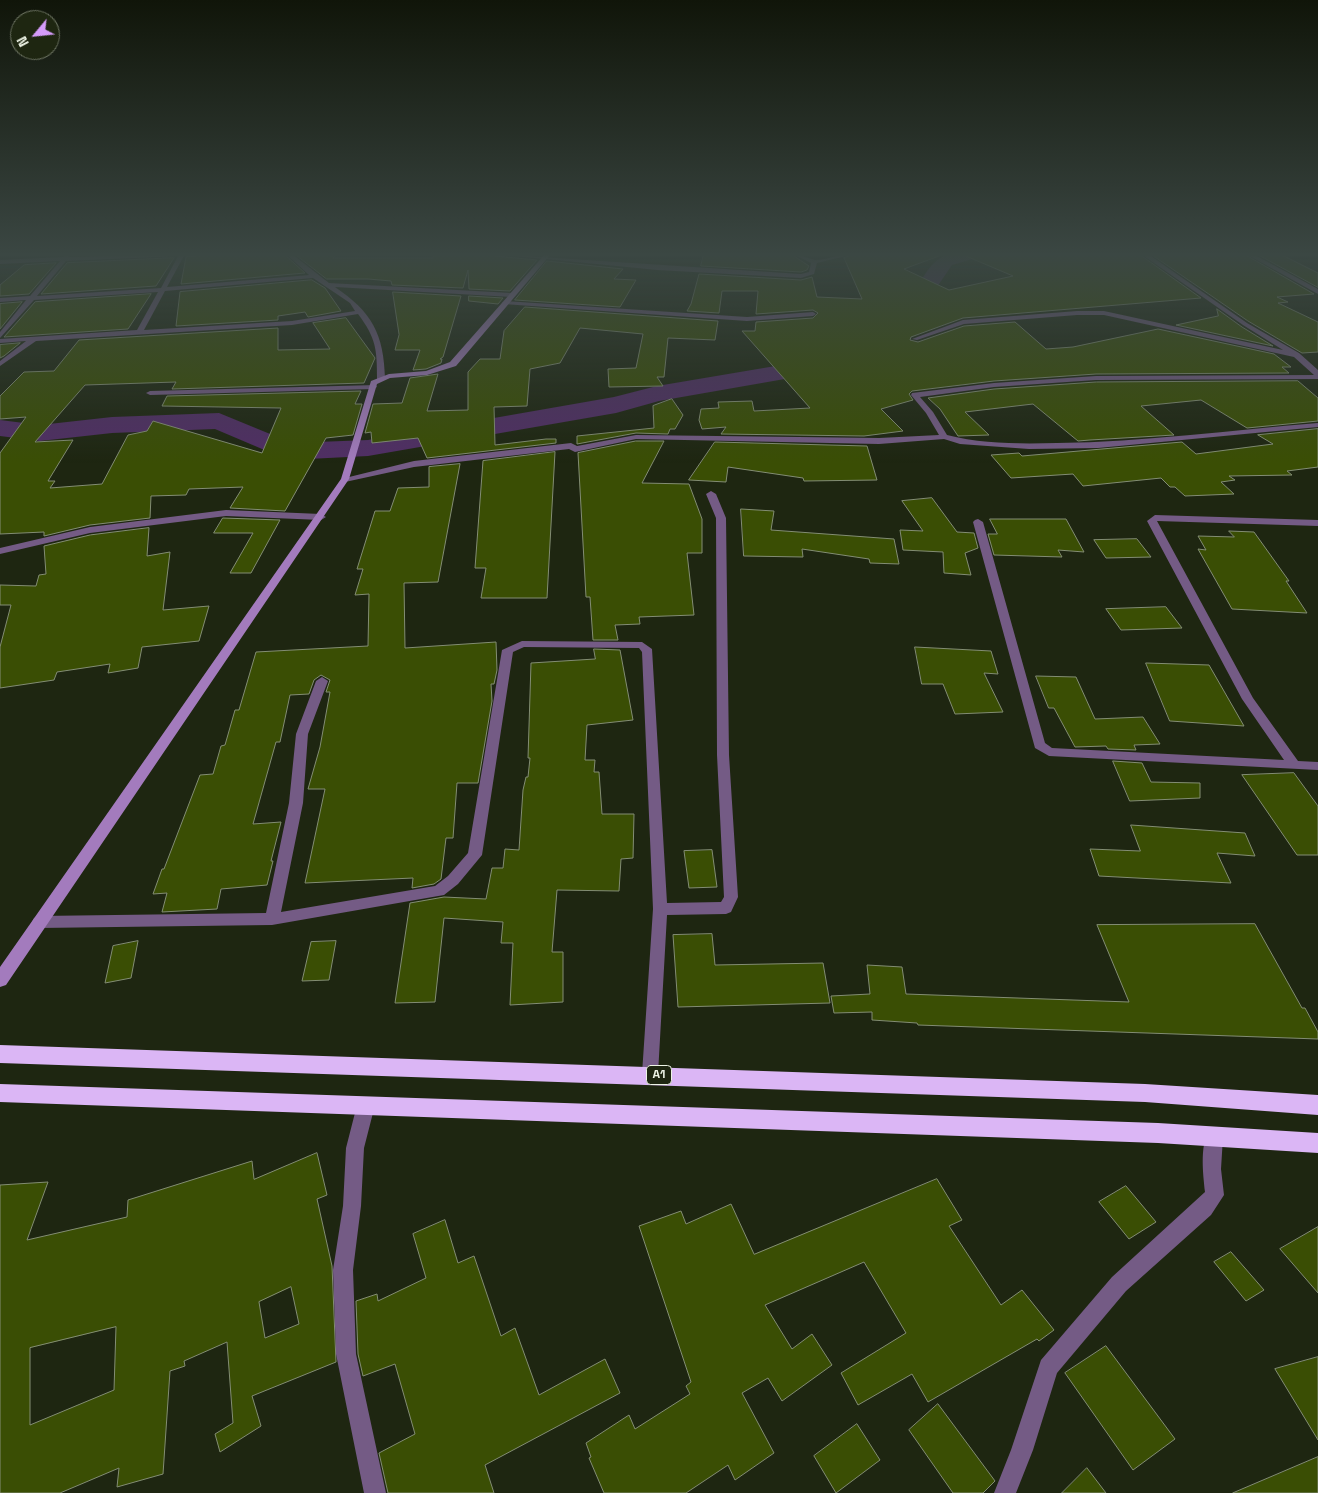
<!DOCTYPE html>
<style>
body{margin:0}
#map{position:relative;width:1318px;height:1493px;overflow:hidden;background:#1e2611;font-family:"Space Grotesk",sans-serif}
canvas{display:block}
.north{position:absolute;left:10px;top:10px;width:50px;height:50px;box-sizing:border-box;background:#1e2611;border:1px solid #717866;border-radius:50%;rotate:242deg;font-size:14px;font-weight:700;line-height:20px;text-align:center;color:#eef4e6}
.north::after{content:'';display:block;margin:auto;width:18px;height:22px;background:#d59bfa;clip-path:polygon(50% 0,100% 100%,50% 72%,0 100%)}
</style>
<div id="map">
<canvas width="1318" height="1493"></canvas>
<div class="north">N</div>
</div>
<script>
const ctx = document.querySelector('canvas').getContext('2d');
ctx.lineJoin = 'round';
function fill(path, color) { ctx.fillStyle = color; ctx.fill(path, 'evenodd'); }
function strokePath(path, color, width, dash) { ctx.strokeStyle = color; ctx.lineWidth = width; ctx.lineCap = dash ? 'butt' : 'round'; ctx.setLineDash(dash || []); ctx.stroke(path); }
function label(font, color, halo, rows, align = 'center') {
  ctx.font = font + ' "Space Grotesk",sans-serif'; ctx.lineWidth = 4; ctx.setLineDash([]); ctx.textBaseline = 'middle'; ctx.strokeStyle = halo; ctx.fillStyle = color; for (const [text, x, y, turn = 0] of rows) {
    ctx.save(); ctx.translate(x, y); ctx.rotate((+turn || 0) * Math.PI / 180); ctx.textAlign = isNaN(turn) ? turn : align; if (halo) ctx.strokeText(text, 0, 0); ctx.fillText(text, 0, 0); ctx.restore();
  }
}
const river = new Path2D(`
 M949,254H979L976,258L952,265L918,315L889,324L881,322L878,317C884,308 894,311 902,305C920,293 924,261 949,254Z
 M830,348L838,350L842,355L828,371L819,373L659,401L616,413L368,456L288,460L215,429L112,433L40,441L0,436V420L40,425L112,417L219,413L292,443L368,440L614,397L657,386L811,360L822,350Z`);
const building = new Path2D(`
 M222,254H284L305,273L181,284L186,257Z
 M295,254H337L333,258H433V254H493L495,256L537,260L510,291L469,289L468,270L463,288L392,285L391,281L368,279H327Z
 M704,254H791L809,266L807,270L801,272L701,266Z
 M856,254H939V256L904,269L949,290L1013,276L961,254H1139L1201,298L963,318L911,337L910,340L918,342L964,326L1015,322L1046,349L1073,347L1158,329L1274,354L1291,367H1282L1289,373L1096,374L994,381L912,391L909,394L913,400L881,409L903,431L864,436L721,434L726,427L702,429L699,420L701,409L719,408L718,402L752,401L754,411L810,408L742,331H755L756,322L813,318L818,313L813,310L756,314L758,291H722L719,313L687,311L691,304L699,274L801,280L812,277L817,297L862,299L844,258Z
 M1151,254H1244L1314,294L1277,297L1288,302L1278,303L1318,322V352L1302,353L1248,321Z
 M1257,254H1280L1318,273V287Z
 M174,258L156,286L41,294L67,263Z
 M547,261L623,269L614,279L636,280L620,307L515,300Z
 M56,263L29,294L0,296V285L24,265Z
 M312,280L325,288L341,311L308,317L305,312L278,316V320L176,326L180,292Z
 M393,292L461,296L443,357L440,359H442L441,363L426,369L413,370L420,350H395L399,335Z
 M151,294L128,329L4,337L35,302Z
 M469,296L503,298L498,304L469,301Z
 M22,302L0,329V304Z
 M525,307L718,321L715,340L668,338L664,377H657L663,386L609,387L608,369L636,368L643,334L580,328L560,363L530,369L527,406L494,407L495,445L546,439H556V443L427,458L418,438L372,443L371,432L365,433L373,404L402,403L410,378L438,374L427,411L468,410V372L480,359H500L504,331Z
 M1217,309L1242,327L1273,346L1176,325L1218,316Z
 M346,318L375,358L364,383L172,389L176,382L85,385L35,442L73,440L48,481H55L50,488L102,484L128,435L147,431L153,421L262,453L281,408L162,406L167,396L361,391L355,404H362L353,435L326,438L285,511L230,508L243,487L189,489L186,495L151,496L150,518L90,525L44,536V532L0,534V453L26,417L0,419V396L24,372L54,371L79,340L278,328V350L330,349L313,323Z
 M20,343L4,356L0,358V345Z
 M1298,381L1318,398V421L1247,428L1201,400L1141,406L1174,435L1090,440L1078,441L1033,404L965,412L989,435L958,436L940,409L928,398L994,389L1096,382Z
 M672,399L683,415L675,429H670L668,434L636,433L577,444V436L654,428L653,406Z
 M1318,429V467L1287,471L1292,475L1229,476L1235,480L1221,482L1234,494L1185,496L1175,487H1170L1161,478L1083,486L1073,474L1011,478L991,455L1019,453L1022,456L1182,442L1196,454L1273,444L1258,435Z
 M636,441H664L642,483L689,484L702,519V553H687L694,615L639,617L640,624L615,625L618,640H593L590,597H586L578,453Z
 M715,442L867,446L877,480L804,481L803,478L728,467L726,482L689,480Z
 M555,452L547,598H481L486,568H475L483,461Z
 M460,464L438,582L404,583L405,648L496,642L497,670L494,684H491L492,701L478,783H457L453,838H446L441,879L434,884L412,888L413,878L305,883L325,789H308L320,747L330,692H326L330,680L321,675L314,680L309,694L290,695L280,742H276L253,824L281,822L271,861H273L267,885L221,889L217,909L162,912L167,893L153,894L162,869H164L200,775L213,774L221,746L225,745L235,710H239L256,652L368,646L369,594L355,595L363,569H357L375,511H390L398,488L429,487V467Z
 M932,498L957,532L974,533L978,548L965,553L971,575L944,573L943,552L903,550L900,530L923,531L902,501Z
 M741,509L774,511L771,530L894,539L899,564L870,563L869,559L802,549L803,557L744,556Z
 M223,518L280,520L251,573H230L253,533H214Z
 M990,519H1066L1084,552L1058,550L1062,557L994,555L988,534H997Z
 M149,528L147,556L170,552L163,610L209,606L199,641L142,647L138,668L108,673L110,664L57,672L54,680L0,688V647L11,605H0V585L36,586L39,575L46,574L44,546L90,535Z
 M1229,531L1254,532L1289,581H1286L1307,613L1232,609L1198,549L1206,550L1198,536L1234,537Z
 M1137,539L1151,557L1106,558L1094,540Z
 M1166,607L1182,628L1121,630L1106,609Z
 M915,647L991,651L998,674L984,673L1003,712L955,714L943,684H922Z
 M594,649L620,650L633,720L587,725L585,760H595L594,772H599L602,814H634L633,858L621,859L619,891L557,890L552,952H563V1002L510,1005L513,943H501L503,922L444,918L435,1002L395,1003L410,903L444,897L486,899L492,868H503L505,849L519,850L523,790L526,777H528L530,758H528L531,663L595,659Z
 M1146,663L1209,665L1244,726L1170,721Z
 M1036,676L1076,677L1095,719L1143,717L1160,744L1134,745L1136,750L1108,749L1106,746L1075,747L1054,708H1049Z
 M1113,761L1142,763L1151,782L1200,783V798L1130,801Z
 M1294,773L1318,806V855H1297L1242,775Z
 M1131,825L1245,833L1255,856L1217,853L1231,883L1099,876L1090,849L1140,851Z
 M712,850L717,887L689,888L684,851Z
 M1255,924L1302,1008H1305L1318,1032V1039L918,1025L917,1023L872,1020V1012L834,1013L831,996L870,994L867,965L902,967L906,994L1129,1002L1097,925Z
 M712,934L715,965L823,963L830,1003L678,1007L673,935Z
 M138,941L131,978L105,983L113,946Z
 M336,941L329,980L302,981L311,942Z
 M317,1153L327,1195L317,1199L332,1266L336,1362L252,1396L261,1426L220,1452L215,1434L233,1423L227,1342L184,1361L185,1366L170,1371L163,1474L117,1487L119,1468L60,1493H0V1185L48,1182L27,1240L127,1217L128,1200L252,1161L254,1179ZM291,1287L299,1324L265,1338L259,1302ZM116,1327L114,1390L30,1425V1348Z
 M937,1179L962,1220L949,1226L1001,1305L1022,1290L1054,1330L1039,1341L1037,1339L928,1402L912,1374L858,1405L841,1373L906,1333L864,1262L765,1305L792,1349L812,1334L832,1365L782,1401L768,1378L742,1393L774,1453L735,1480L728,1465L686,1493H604L589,1458L591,1457L586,1443L629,1415L635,1429L690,1394L686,1386L691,1382L639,1226L681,1211L686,1224L731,1204L754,1254Z
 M1126,1186L1156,1222L1129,1239L1099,1202Z
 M445,1220L458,1263L474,1256L501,1336L515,1328L539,1395L605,1359L620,1393L485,1465L494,1493H388L379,1453L415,1434L395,1364L363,1376L358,1354L356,1301L377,1294L378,1301L426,1278L413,1234Z
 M1318,1227V1293L1280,1249Z
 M1231,1252L1264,1290L1246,1301L1214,1262Z
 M1106,1346L1175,1439L1133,1470L1065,1373Z
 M1318,1357V1440L1275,1369Z
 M938,1404L995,1481L983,1493H953L909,1430Z
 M857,1424L880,1460L836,1493L814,1456Z
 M1318,1457V1493H1233Z
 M1087,1468L1106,1493H1062Z`);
const street = new Path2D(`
 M67,254L69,257L185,254L167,287L309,275L286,254H292L329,283L512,293L515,295L512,297L335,287C372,312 384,334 385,379L381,381L377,379C377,349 376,338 358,314L292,325L36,341L0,366V361L26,341L0,343V339L137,330L158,292L34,300L0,338V332L26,300L0,302V298L30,296L60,261L0,264V260L63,257ZM178,256L161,288L37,296L66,261ZM313,278L350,303L355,311L292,321L144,330L165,291Z
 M495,254L801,274L809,272L811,263L793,254C802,254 809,260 817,260C830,259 841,253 854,254L817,263L814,274L801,278L657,270Z
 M1141,254H1148L1247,323L1299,353L1318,370V379L1096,380L994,387L920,397L933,412L947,435C982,444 1021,444 1057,443C1144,442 1231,430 1318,423V427L1098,448L1029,449L960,444L944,439L879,444L636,439L575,452L569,449L414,467L345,482L341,479L414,461L571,443L577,446L636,435L879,438L939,435L926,413L911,395L912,393L994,383L1096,376L1314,375L1294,357L1104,315H1077L964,324L917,340L912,339L963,320L1077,311H1104L1283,350L1243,325Z
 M1246,254H1253L1318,289V294Z
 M505,301L747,317L813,312L816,314L813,316L747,321L503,304L502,303Z
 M376,385L377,387L373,389L150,395L146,393L150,391Z
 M711,491L716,494L726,518L729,755L738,897L731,912L726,914L667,915L658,1074L656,1079L650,1082L644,1079L642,1074L653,909L642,652L639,648L524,647L513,652L482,855L458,884L444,895L272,925L39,928L34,926L32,922L34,918L39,916L266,913L289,803L296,734L316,681L322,677L328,681L308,734L303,803L281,912L435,886L448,876L468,853L502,650L522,641L642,642L652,649L667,903L721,902L724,897L717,755L716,518L706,494Z
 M226,510L321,514L326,517L321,520L226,516L90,533L0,554V548L90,527Z
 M1155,515L1318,520V526L1157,521L1253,698L1298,761L1318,762V770L1049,756L1035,748L973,522L975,520L978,519L983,522L1045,743L1052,748L1284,760L1242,699L1147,521Z
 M366,1097L372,1099L375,1105L364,1148L361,1206L353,1270L356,1354L386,1493H364L336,1354L333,1270L343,1206L346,1148L357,1105L360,1099Z
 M1214,1129L1220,1131L1223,1137L1221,1169L1224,1195L1211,1215L1126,1291L1057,1373L1033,1450L1016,1493H994L1011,1450L1041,1360L1112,1277L1205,1192C1203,1173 1200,1149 1208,1131Z`);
const secondary = new Path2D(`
 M545,254H551L456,366L427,375L390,378L377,384L349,479L6,985L0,987V967L341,479L371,381L389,374L426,371L450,362Z`);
const highway = new Path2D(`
 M0,1045L1145,1084L1318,1095V1115L1145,1102L0,1063Z
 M0,1084L1158,1123L1318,1133V1153L1158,1143L0,1102Z`);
const shields = [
 [659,1075,25]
];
const shieldNames = [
 ["A1",659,1075]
];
fill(river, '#502e64');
fill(building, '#3a4e04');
strokePath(building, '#838d74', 1);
fill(street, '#745b85');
fill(secondary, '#a37bbd');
fill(highway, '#dbb6f5');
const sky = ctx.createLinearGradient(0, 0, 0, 463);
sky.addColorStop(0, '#101509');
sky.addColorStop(0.55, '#3b4743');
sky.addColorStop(1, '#3b474300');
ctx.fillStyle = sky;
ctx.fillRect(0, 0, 1318, 463);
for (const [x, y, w] of shields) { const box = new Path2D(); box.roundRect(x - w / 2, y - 9.5, w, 19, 4); ctx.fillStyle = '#1e2611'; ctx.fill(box); strokePath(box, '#eef4e6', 1); }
label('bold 12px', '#eef4e6', null, shieldNames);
</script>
